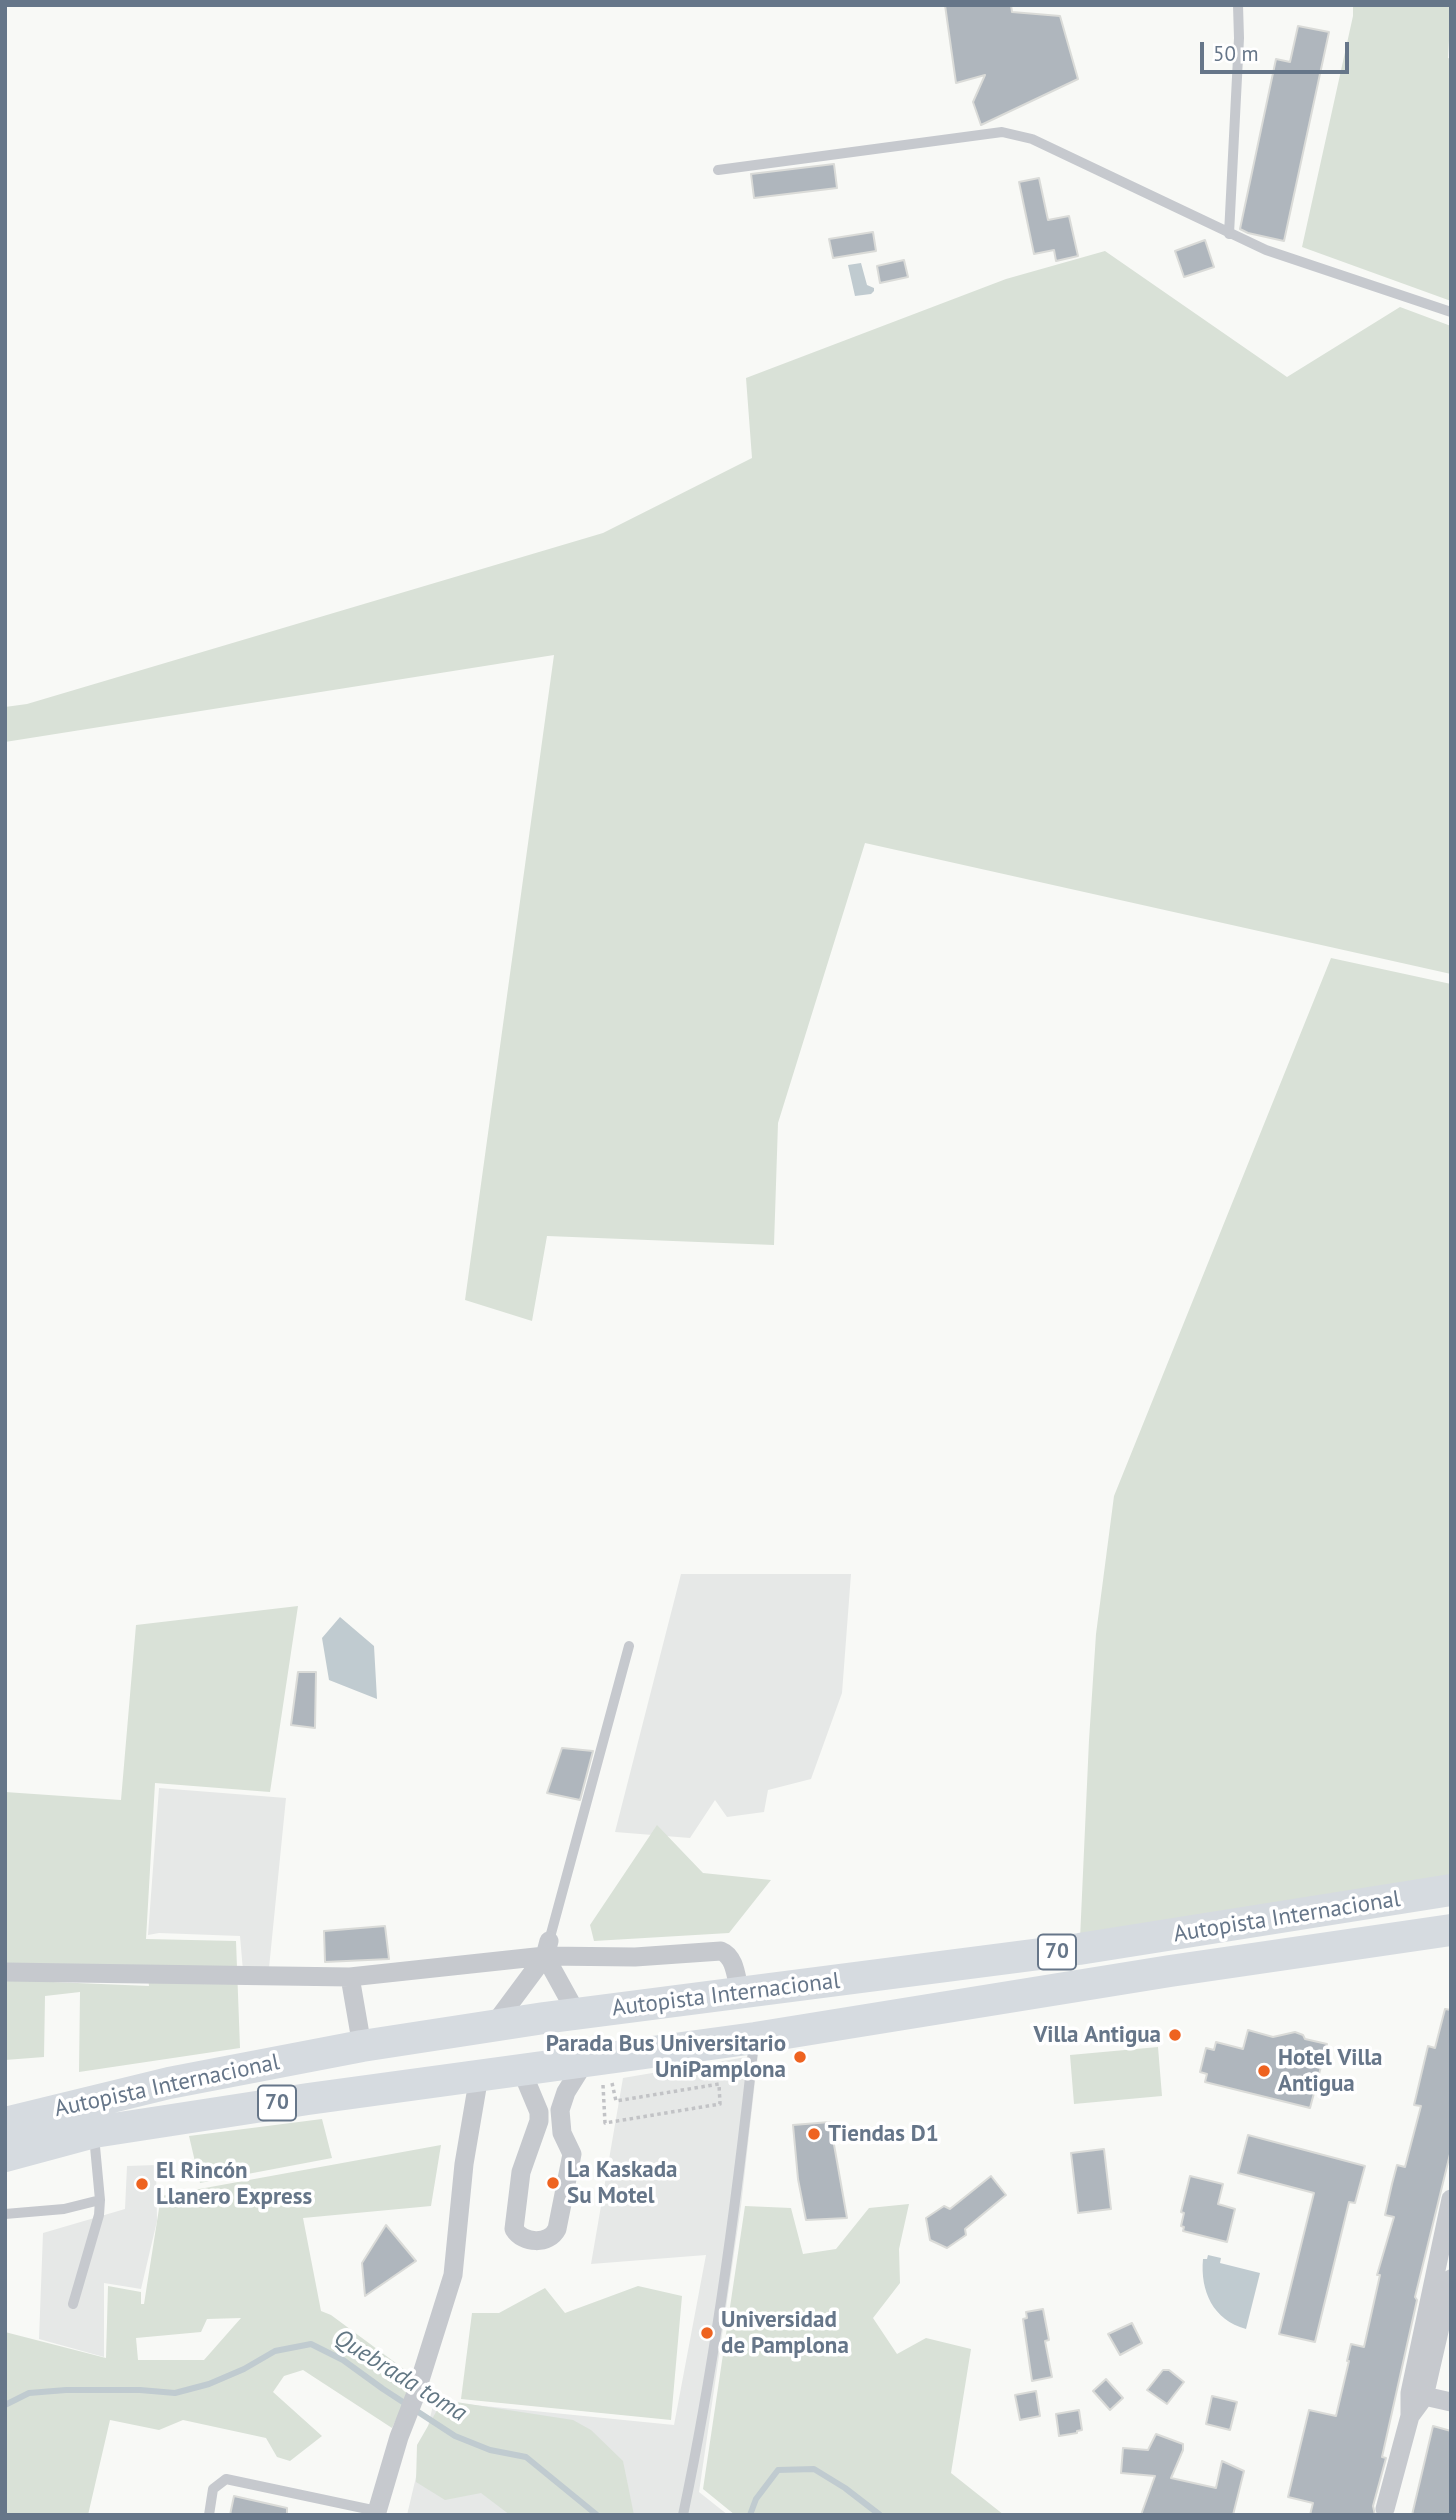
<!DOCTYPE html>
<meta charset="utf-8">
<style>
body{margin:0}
#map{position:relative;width:1456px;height:2520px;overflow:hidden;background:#f8f9f6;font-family:"PT Sans",sans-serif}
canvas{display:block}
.frame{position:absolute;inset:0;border:7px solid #667689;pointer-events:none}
.scale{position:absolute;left:1200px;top:42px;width:149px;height:32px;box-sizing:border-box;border:4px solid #667689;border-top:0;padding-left:9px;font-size:21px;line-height:24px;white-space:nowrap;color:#667689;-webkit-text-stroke:5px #fff;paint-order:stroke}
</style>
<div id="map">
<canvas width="1456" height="2520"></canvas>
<div class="frame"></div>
<div class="scale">50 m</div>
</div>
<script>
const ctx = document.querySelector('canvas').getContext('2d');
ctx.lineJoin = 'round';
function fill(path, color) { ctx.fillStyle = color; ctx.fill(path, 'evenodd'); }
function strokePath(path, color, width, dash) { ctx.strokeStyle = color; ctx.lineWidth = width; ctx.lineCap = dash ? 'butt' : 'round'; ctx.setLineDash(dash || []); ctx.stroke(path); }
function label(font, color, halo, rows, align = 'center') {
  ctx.font = font + ' "PT Sans",sans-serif'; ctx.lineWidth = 7; ctx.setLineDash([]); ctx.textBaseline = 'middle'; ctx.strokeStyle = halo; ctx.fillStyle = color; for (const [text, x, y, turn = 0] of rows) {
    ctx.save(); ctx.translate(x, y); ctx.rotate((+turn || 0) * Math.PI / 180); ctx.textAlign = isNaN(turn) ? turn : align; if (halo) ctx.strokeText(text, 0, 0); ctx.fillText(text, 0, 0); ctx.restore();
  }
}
const built = new Path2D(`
 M681,1574H851L842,1693L811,1779L768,1790L764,1812L727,1817L715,1800L690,1838L615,1832Z
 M159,1788L286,1798L269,1968L243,1971L240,1936L159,1933L148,1935Z
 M758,2055L741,2206L699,2492L728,2515H407L434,2401L674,2425L706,2255L591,2264L623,2078Z
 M156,2165L157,2221L141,2289L104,2283V2357L39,2339L43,2233L125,2209L127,2166Z`);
const green = new Path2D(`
 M1353,5H1451L1448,58L1451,59V301L1302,247L1353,16Z
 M1105,251L1287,377L1400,307L1451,326V974L865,843L778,1123L774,1245L547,1236L532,1321L465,1300L554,655L5,742V707L27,704L603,533L752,458L746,378L1006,279Z
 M1331,958L1451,984V1875L1405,1887L1080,1939L1089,1740L1096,1634L1114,1496Z
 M298,1606L270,1792L155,1783L146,1939L236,1941L240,2048L79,2072L80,1992L45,1996L44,2057L5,2060V1980L149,1986L147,1968L5,1967V1792L121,1800L136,1625Z
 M657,1825L703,1873L771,1880L729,1933L594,1941L590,1925Z
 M1158,2047L1162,2096L1074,2104L1070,2055Z
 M322,2119L332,2158L200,2183L189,2136Z
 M441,2145L431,2206L303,2218L321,2311L331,2315L416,2378L392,2428L303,2370L284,2376L273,2392L322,2436L290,2461L277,2457L266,2438L183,2420L159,2430L110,2420L88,2515H5V2332L106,2358L108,2286L141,2292V2304H144L161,2196ZM241,2318L204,2360H138L136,2338L201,2332L207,2319Z
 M909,2204L899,2249L900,2283L873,2318L897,2354L926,2338L971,2349L951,2473L1004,2515H735L703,2489L745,2206L791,2208L803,2254L836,2249L869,2208Z
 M638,2286L682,2296L671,2420L461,2399L472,2313H499L545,2288L565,2313Z
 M443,2400L573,2420L591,2430L623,2461L634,2515H510L481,2493L445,2500L416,2482L417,2445Z`);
const water = new Path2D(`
 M861,263L867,285L874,288V291L871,294L855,296L848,265Z
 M340,1617L374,1646L377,1699L329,1680L322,1638Z
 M1208,2255L1221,2258L1220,2263L1260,2273L1246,2329C1213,2320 1200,2291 1203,2259H1207Z`);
const stream = new Path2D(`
 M5,2405L29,2393L66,2390H140L175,2393L209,2384L244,2369L275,2351L311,2344L343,2360L383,2389L455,2436L490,2450L526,2457L597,2515
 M750,2515L756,2499L778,2470L814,2469L845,2488L880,2515`);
const building = new Path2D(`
 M945,5H1011L1012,12L1060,16L1078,79L981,125L973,102L985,75L956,83Z
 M1298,26L1329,32L1284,241L1248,233L1240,229L1276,59L1290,62Z
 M834,164L837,188L754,198L751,174Z
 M1039,178L1048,220L1069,216L1078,256L1056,261L1054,250L1034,254L1019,182Z
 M873,232L876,251L833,258L829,239Z
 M1205,240L1214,267L1184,277L1175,251Z
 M904,260L908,277L880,283L877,266Z
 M298,1672H316L315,1728L291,1725Z
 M562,1748L593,1751L580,1800L547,1793Z
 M385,1926L389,1959L325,1962L324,1931Z
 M1445,2009L1451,2010V2150L1415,2297L1417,2300L1382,2457L1386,2458L1373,2506L1375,2515H1310L1313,2503L1288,2497L1309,2410L1336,2416L1349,2361H1347L1351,2344L1364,2347L1380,2275H1377L1394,2217L1385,2215L1392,2184L1397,2165L1405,2167L1421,2106L1414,2105L1428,2046L1435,2048Z
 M1248,2030L1273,2037L1295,2032L1303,2035L1305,2039L1327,2044L1310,2108L1205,2082L1207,2074L1200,2072L1206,2048L1214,2050L1216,2042L1243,2049Z
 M830,2122L847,2218L806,2220L798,2179L793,2125Z
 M1248,2135L1365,2166L1355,2203L1349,2202L1315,2342L1279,2334L1314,2193L1238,2173Z
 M1104,2149L1111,2209L1078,2213L1071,2153Z
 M991,2176L1006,2195L965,2229L966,2235L947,2248L930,2240L926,2218L944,2206L950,2209Z
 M1190,2176L1223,2184L1218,2204L1235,2209L1227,2242L1183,2231L1184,2227L1181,2226L1184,2213L1181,2212Z
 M386,2225L416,2261L365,2296L362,2263Z
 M1043,2309L1049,2340L1045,2341L1052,2377L1032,2381L1023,2319L1027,2318L1026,2312Z
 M1132,2323L1142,2343L1120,2355L1108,2334Z
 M1163,2370H1169L1184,2382L1167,2404L1147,2390Z
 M1106,2379L1123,2398L1110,2410L1093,2391Z
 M1036,2391L1040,2416L1020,2420L1015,2395Z
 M1212,2396L1237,2402L1230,2430L1206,2424Z
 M1079,2410L1082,2430L1077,2431V2433L1059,2436L1056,2414Z
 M1433,2426L1451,2431V2515H1412Z
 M1156,2434L1183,2444V2450L1171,2478L1216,2488L1222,2461L1244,2471L1233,2515H1141L1155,2476L1121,2473L1123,2448L1148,2450Z
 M234,2496L287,2508V2515H230Z`);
const path = new Path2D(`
 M603,2085L605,2123L720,2104L719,2084L616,2101L612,2083`);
const service = new Path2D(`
 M718,170L1002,132L1032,139L1266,250L1451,312
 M1229,234L1239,38L1238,5
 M549,1941L629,1646
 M5,2214L64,2209L100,2200L94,2136
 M73,2304L99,2215L100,2200
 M209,2515L213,2489L226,2479L377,2511
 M683,2515C716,2359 737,2200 754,2041`);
const minor = new Path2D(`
 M545,1956L577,2014
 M5,1972L350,1977L545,1956L635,1957L721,1951C736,1957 736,1979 740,1993
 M350,1977L362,2046
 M493,2026L545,1956L549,1941
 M521,2069L539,2112V2121L521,2172L514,2229C523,2244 549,2245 557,2229L572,2154L562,2133L560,2110L566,2092L586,2060
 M1411,2393L1451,2402
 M1410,2416L1424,2397L1451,2279
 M1385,2509L1410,2416V2393L1451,2199
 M376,2515L399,2437L415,2396L453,2275L464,2164L479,2076`);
const trunk = new Path2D(`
 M5,2123L169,2083L362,2046L544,2018L1079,1949L1451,1890
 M5,2156L94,2132L308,2099L755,2038L1170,1971L1451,1930`);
const markers = [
 [1175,2035,7,"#ee6320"],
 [800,2057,7,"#ee6320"],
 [1264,2071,7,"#ee6320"],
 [814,2134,7,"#ee6320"],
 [553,2183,7,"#ee6320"],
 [142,2184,7,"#ee6320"],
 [707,2333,7,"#ee6320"]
];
const shields = [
 [1057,1952,38],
 [277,2103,38]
];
const shieldNames = [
 ["70",1057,1952],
 ["70",277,2103]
];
const streetNames = [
 ["Autopista Internacional",1287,1917,-9],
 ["Autopista Internacional",726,1995,-7],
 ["Autopista Internacional",167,2086,-12]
];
const poiNames = [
 ["Villa Antigua",1161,2035,"right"],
 ["Parada Bus Universitario",786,2044,"right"],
 ["UniPamplona",786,2070,"right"],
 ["Hotel Villa",1278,2058],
 ["Antigua",1278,2084],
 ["Tiendas D1",828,2134],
 ["La Kaskada",567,2170],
 ["Su Motel",567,2196],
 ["El Rincón",156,2171],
 ["Llanero Express",156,2197],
 ["Universidad",721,2320],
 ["de Pamplona",721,2346]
];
const waterNames = [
 ["Quebrada toma",400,2376,32]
];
fill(built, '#e6e8e7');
fill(green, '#d9e1d7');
fill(water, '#c0cbd0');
strokePath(stream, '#c0cbd0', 6);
fill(building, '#afb6bd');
strokePath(building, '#dadbd8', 2);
strokePath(path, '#c2c3c6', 3.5, [3.5, 3.5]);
strokePath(service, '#c6c9ce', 10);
strokePath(minor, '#c6c9ce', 19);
strokePath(trunk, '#d6dbe0', 32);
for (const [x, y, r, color] of markers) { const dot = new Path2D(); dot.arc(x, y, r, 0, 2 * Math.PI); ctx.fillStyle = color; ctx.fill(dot); strokePath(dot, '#fff', 2.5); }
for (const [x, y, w] of shields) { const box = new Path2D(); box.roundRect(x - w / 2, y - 17.5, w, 35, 5); ctx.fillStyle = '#fff'; ctx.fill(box); strokePath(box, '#667689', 2); }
label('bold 21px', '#667689', null, shieldNames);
label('23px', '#667689', '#fff', streetNames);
label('bold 23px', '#667689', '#fff', poiNames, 'left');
label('italic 24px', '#627784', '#fff', waterNames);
</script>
